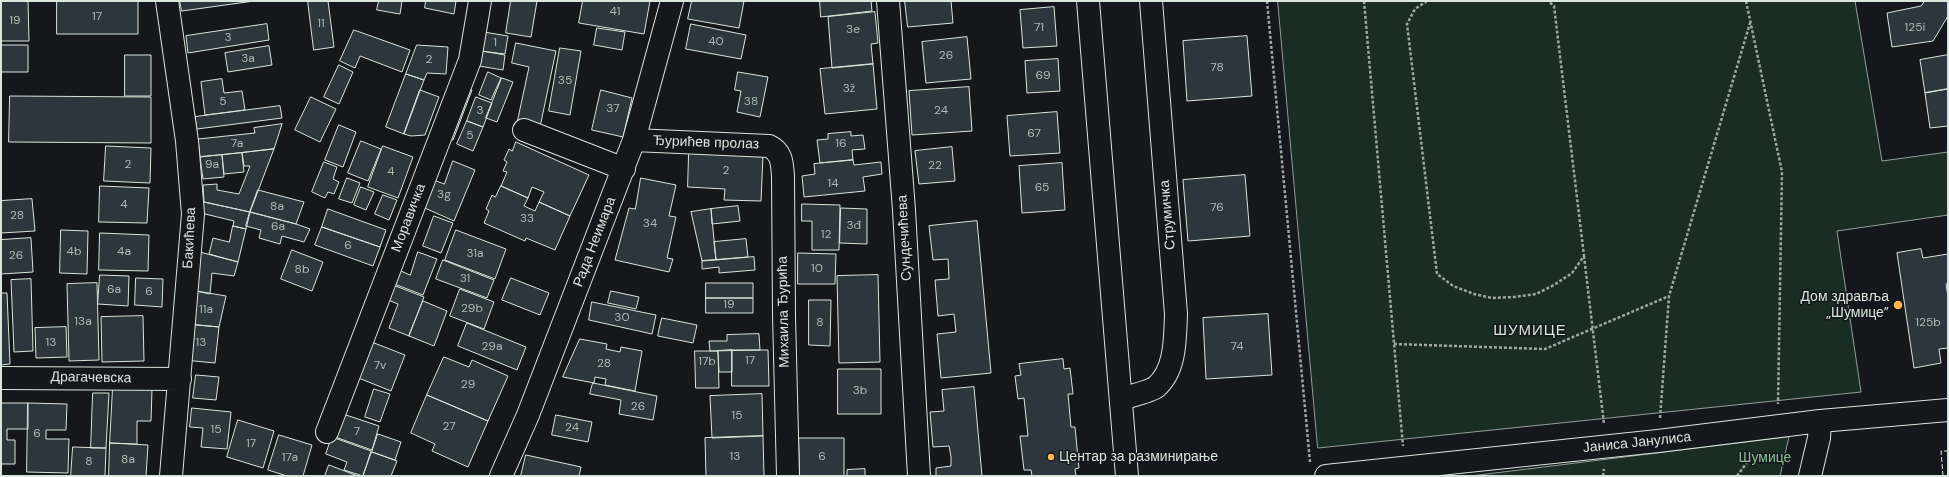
<!DOCTYPE html>
<meta charset="utf-8">
<style>
body{margin:0}
#map{position:relative;width:1949px;height:477px;overflow:hidden;background:#14181c;font-family:"DM Sans",sans-serif}
canvas{display:block}
.frame{position:absolute;inset:0;border:2px solid #d8e6dc;pointer-events:none}
</style>
<div id="map">
<canvas width="1949" height="477"></canvas>
<div class="frame"></div>
</div>
<script>
const ctx = document.querySelector('canvas').getContext('2d');
ctx.lineJoin = 'round';
function fill(path, color) { ctx.fillStyle = color; ctx.fill(path, 'evenodd'); }
function strokePath(path, color, width, dash) { ctx.strokeStyle = color; ctx.lineWidth = width; ctx.lineCap = dash ? 'butt' : 'round'; ctx.setLineDash(dash || []); ctx.stroke(path); }
function label(font, color, halo, rows, align = 'center') {
  ctx.font = font + ' "DM Sans",sans-serif'; ctx.lineWidth = 3; ctx.setLineDash([]); ctx.textBaseline = 'middle'; ctx.strokeStyle = halo; ctx.fillStyle = color; for (const [text, x, y, turn = 0] of rows) {
    ctx.save(); ctx.translate(x, y); ctx.rotate((+turn || 0) * Math.PI / 180); ctx.textAlign = isNaN(turn) ? turn : align; if (halo) ctx.strokeText(text, 0, 0); ctx.fillText(text, 0, 0); ctx.restore();
  }
}
const green = new Path2D(`
 M1278,1H1855L1882,161L1948,152V215L1837,231L1861,392L1318,448Z
 M1789,437L1780,476H1471Z`);
const building = new Path2D(`
 M1,1H28L29,41H1Z
 M57,1H138V34H57Z
 M180,1H254L182,11Z
 M308,1H328L334,47L314,50Z
 M379,1H402L400,14L377,10Z
 M426,1H456L454,14L425,8Z
 M511,1H537L531,37L506,33Z
 M583,1H650L644,34L579,23Z
 M692,1H744L739,28L688,19Z
 M820,1H871L872,11L821,17Z
 M905,1H951L953,23L908,27Z
 M1925,1H1948V16L1933,41L1892,47L1887,13L1921,6Z
 M1054,7L1057,46L1023,48L1020,10Z
 M875,12L878,43L871,44L873,64L832,68L828,17Z
 M267,24L269,40L188,53L186,36Z
 M691,24L746,35L741,59L686,49Z
 M597,28L625,32L622,50L594,45Z
 M354,30L410,50L402,72L360,56L355,68L340,61Z
 M484,32L508,36L505,54L481,51Z
 M1247,36L1252,96L1187,101L1183,41Z
 M967,37L971,79L926,83L922,42Z
 M516,43L556,51L540,127L517,123L529,67L512,63Z
 M1,45H28V72H1Z
 M417,45L448,47L446,74L427,73L424,80L406,74Z
 M269,46L272,65L228,72L225,53Z
 M560,48L581,51L570,115L549,111Z
 M482,51L505,55L503,70L479,66Z
 M125,55H151V96H125Z
 M1948,55V89L1925,93L1920,60Z
 M1058,59L1060,91L1027,93L1025,61Z
 M873,64L877,109L825,114L820,69Z
 M339,65L353,72L339,104L324,97Z
 M488,72L501,78L491,100L479,95Z
 M738,72L768,77L760,117L737,112L741,91L735,90Z
 M406,74L424,80L404,134L386,127Z
 M502,78L513,82L497,122L486,118Z
 M222,79L224,93L242,91L245,110L205,115L201,82Z
 M463,87L472,90L453,140L443,137Z
 M969,87L972,131L912,135L909,91Z
 M1948,89V126L1930,128L1925,93Z
 M420,90L439,97L425,135L411,136L404,134Z
 M601,90L632,98L623,137L592,130Z
 M10,96L151,97V143L9,142Z
 M311,97L336,109L320,142L295,130Z
 M476,97L492,103L483,127L467,121Z
 M280,106L282,118L197,129L195,117Z
 M1057,112L1060,153L1010,156L1007,116Z
 M467,121L483,127L473,151L457,144Z
 M282,124L274,149L200,157L198,139L255,133L254,128Z
 M339,125L356,132L343,167L325,160Z
 M851,132V136L863,135L865,149L852,150L853,160L820,163L817,140L828,139V134Z
 M361,141L381,149L368,181L348,173Z
 M516,142L589,175L570,216L539,202L544,192L532,187L528,198L501,186L507,172L503,171L507,162L504,160L509,149L512,151Z
 M106,146L151,148L150,183L104,181Z
 M383,146L413,157L398,198L368,187Z
 M952,147L955,181L919,184L915,151Z
 M274,149L250,212L204,202L203,185L217,184V190L239,194L250,166H244L242,153Z
 M242,153L244,172L224,174L222,155Z
 M689,153L763,155L761,201L724,200L725,189L688,187Z
 M222,155L224,177L203,179L200,157Z
 M853,160L854,165L881,162L882,174L863,177L865,191L804,197L802,176L815,174L814,164Z
 M453,161L475,170L454,221L418,205L429,178L444,184Z
 M324,162L337,167L333,179L339,182L334,194L328,192L325,198L312,192Z
 M1062,163L1065,210L1022,213L1019,166Z
 M1245,175L1250,236L1188,241L1183,180Z
 M347,178L360,183L352,203L339,199Z
 M641,178L676,185L669,216L676,217L667,258L673,259L669,272L615,260L629,208L635,209Z
 M100,186L149,188L147,223L99,222Z
 M501,186L528,198L524,206L535,211L539,202L570,216L555,250L526,238L525,241L484,223L489,211L486,209L492,195L495,197Z
 M361,187L374,192L366,210L354,205Z
 M258,190L304,202L296,224L250,212Z
 M383,195L397,200L389,220L375,214Z
 M32,199L35,231L1,233V201Z
 M204,202L250,212L246,229L233,226L234,221L201,213Z
 M802,204L840,205L839,250H812V221H802Z
 M738,206L740,221L712,224L711,209Z
 M841,208L867,209V244L840,243Z
 M328,209L386,230L380,247L322,227Z
 M711,209L716,260L702,261L691,212Z
 M250,212L296,224L310,229L304,242L282,236L280,244L259,238L261,230L246,226Z
 M434,216L453,223L441,253L423,246Z
 M977,221L991,373L941,378L937,334L956,332L954,314L938,316L935,280L949,279L948,259L933,260L929,226Z
 M233,226L246,229L238,262L209,254L213,238L229,242Z
 M322,227L380,247L373,266L315,245Z
 M61,230L88,231L87,274L60,273Z
 M456,230L506,249L495,279L445,260Z
 M100,233L149,235L148,271L99,270Z
 M31,238L33,272L1,274V240Z
 M746,239L748,257L716,260L714,242Z
 M1921,249L1923,258L1948,254V283L1946,284L1948,297V348L1939,349L1941,363L1914,368L1897,253Z
 M292,250L323,262L312,291L281,279Z
 M196,251L238,262L234,276L212,273L210,294L191,290Z
 M418,252L437,259L423,295L389,282L394,268L410,275Z
 M798,253L836,254L835,284H798Z
 M754,257L755,270L719,273V267L702,269V261Z
 M443,260L494,280L487,298L436,279Z
 M100,275L129,276L128,306L98,304Z
 M878,275L880,362L839,363L837,276Z
 M136,278L163,279L162,307L135,305Z
 M511,278L549,293L540,315L502,300Z
 M31,279L33,351L14,352L11,280Z
 M97,283L99,360L69,361L67,284Z
 M388,283L424,297L409,336L389,328L398,304L383,298Z
 M706,283H753V298H706Z
 M460,289L494,302L484,329L450,316Z
 M191,290L226,296L219,327L187,324Z
 M611,291L639,297L636,309L608,303Z
 M1,293H7L10,364L1,365Z
 M706,298H753V313H706Z
 M809,300H831L830,346L809,345Z
 M423,301L447,311L434,346L409,336Z
 M592,302L656,315L652,334L589,320Z
 M1268,314L1272,375L1206,379L1203,318Z
 M143,316L144,361L102,362L101,317Z
 M662,318L697,325L693,343L658,336Z
 M467,323L526,347L517,370L458,346Z
 M187,324L219,327L215,363L184,360Z
 M66,327L67,357L36,358L35,328Z
 M759,334L760,350L710,351L709,341H727V335Z
 M580,339L607,344L606,349L620,352L621,347L642,351L635,391L605,385L606,379L595,377L594,383L563,377Z
 M369,341L405,355L391,391L356,377Z
 M732,350H768L769,386H732Z
 M732,350V372H719L718,351Z
 M695,351H718L719,388H696Z
 M444,357L469,367L472,360L508,376L488,421L427,395Z
 M1063,359L1064,369L1070,368L1073,394H1068L1071,427H1075L1079,468L1075,469L1076,476H1032L1031,470H1024L1020,436H1028L1024,398L1018,399L1015,376L1021,375L1019,364Z
 M838,369H881V414H838Z
 M196,375L219,377L216,400L193,398Z
 M593,383L657,396L653,420L619,414L621,400L590,394Z
 M113,387L152,389L151,421H137V444L110,443Z
 M974,387L982,476H936V468L951,466V457L949,446L933,447L930,412L944,411L942,390Z
 M374,389L390,394L380,422L365,417Z
 M93,393H109L106,448H91Z
 M762,394L763,436L712,438L710,396Z
 M427,395L488,421L468,467L432,451L435,444L411,433Z
 M1,403H28V429H7V440H15V464H1Z
 M28,403L67,404L66,430H46V439H69L68,473L27,472Z
 M192,408L231,412L227,449L201,447L203,428L190,427Z
 M343,414L379,426L372,450L335,437Z
 M556,415L592,422L588,442L552,435Z
 M238,420L274,431L263,468L227,457Z
 M378,434L401,442L395,460L372,452Z
 M279,435L312,445L303,476H287L268,470Z
 M763,436L764,476H706L705,438Z
 M332,437L371,451L363,476L344,470L347,462L326,454Z
 M799,438H844V476H800Z
 M110,443L148,445L146,476H109Z
 M73,447L106,448L105,476H71Z
 M372,452L397,461L391,476H363Z
 M526,455L581,467L579,476H521Z
 M329,465L358,476H325Z
 M865,469V476H847V470Z`);
const path = new Path2D(`
 M1267,1L1310,462
 M1364,1L1403,446
 M1427,1L1415,9L1407,24L1437,274L1453,286L1474,294L1492,298L1514,297L1536,294L1554,285L1572,273L1584,256L1554,6L1548,1
 M1746,1L1782,172L1778,404
 M1584,256L1604,424
 M1394,344L1545,349L1669,296
 M1660,418L1669,296L1750,23
 M1603,476L1604,469
 M1737,476L1755,452`);
const minor = new Path2D(`
 M167,1L187,141L193,214L171,476
 M888,1L904,210L919,476
 M1088,1L1127,476
 M524,130L624,169
 M634,140L769,146C782,152 782,163 783,176L784,316L788,476
 M1,378L180,379
 M1121,399C1130,396 1149,392 1156,387C1176,370 1175,338 1176,314L1151,1
 M327,432L470,60L480,1
 M501,476L528,415L634,140L672,1
 M1326,476L1658,441L1820,421L1948,410
 M1810,476L1819,438L1820,421`);
const fence = new Path2D(`
 M1943,476L1941,451H1948`);
const markers = [
 [1898,305,5,"#ffb74d"],
 [1051,457,4,"#ffb74d"]
];
const numberNames = [
 ["41",615,12],
 ["17",97,17],
 ["19",15,21],
 ["11",321,24],
 ["71",1039,28],
 ["125i",1915,28],
 ["3e",853,30],
 ["3",228,38],
 ["40",716,42],
 ["1",495,43],
 ["26",946,56],
 ["3a",248,59],
 ["2",429,60],
 ["78",1217,68],
 ["69",1043,76],
 ["35",565,81],
 ["3ž",849,89],
 ["5",223,102],
 ["38",751,102],
 ["37",613,109],
 ["3",480,111],
 ["24",941,111],
 ["67",1034,134],
 ["5",470,136],
 ["7a",237,144],
 ["16",841,144],
 ["2",128,165],
 ["9a",212,165],
 ["22",935,166],
 ["2",726,171],
 ["4",391,172],
 ["14",833,184],
 ["65",1042,188],
 ["3g",444,195],
 ["4",124,205],
 ["8a",277,207],
 ["76",1217,208],
 ["28",17,216],
 ["33",527,219],
 ["34",650,224],
 ["3đ",854,226],
 ["6a",278,227],
 ["12",826,235],
 ["6",348,246],
 ["4b",74,252],
 ["4a",124,252],
 ["31a",475,254],
 ["26",16,256],
 ["10",817,269],
 ["8b",302,270],
 ["31",465,279],
 ["6a",114,290],
 ["6",149,292],
 ["19",729,305],
 ["29b",472,309],
 ["11a",206,310],
 ["30",622,318],
 ["13a",83,322],
 ["8",820,323],
 ["125b",1928,323],
 ["13",51,343],
 ["13",201,343],
 ["29a",492,347],
 ["74",1237,347],
 ["17",750,361],
 ["17b",707,362],
 ["28",604,364],
 ["7v",380,366],
 ["29",468,385],
 ["3b",860,391],
 ["26",638,407],
 ["15",737,416],
 ["27",449,427],
 ["24",572,428],
 ["15",216,430],
 ["7",357,432],
 ["6",37,434],
 ["17",251,444],
 ["13",735,457],
 ["6",822,457],
 ["17a",290,458],
 ["8a",128,460],
 ["8",89,462]
];
const streetNames = [
 ["Ђурићев пролаз",706,143,2],
 ["Струмичка",1168,215,-95],
 ["Моравичка",409,218,-69],
 ["Бакићева",190,238,-87],
 ["Сундечићева",905,238,-93],
 ["Рада Неимара",595,242,-69],
 ["Михаила Ђурића",784,312,-91],
 ["Драгачевска",91,378,1],
 ["Јаниса Јанулиса",1637,443,-6]
];
const poiNames = [
 ["Дом здравља",1889,297],
 ["„Шумице”",1889,313],
 ["Центар за разминирање",1059,457,"left"]
];
const parkNames = [
 ["Шумице",1765,458]
];
const neighbourhoodNames = [
 ["ШУМИЦЕ",1530,331]
];
fill(green, '#1a2d24');
strokePath(green, '#939e99', 1);
fill(building, '#2c363c');
strokePath(building, '#d8e6dc', 1);
strokePath(minor, '#d8e6dc', 24);
strokePath(path, '#9da8a2', 2.5, [3, 2]);
strokePath(minor, '#14181c', 22);
strokePath(fence, '#d8e6dc', 1, [5, 2]);
for (const [x, y, r, color] of markers) { const dot = new Path2D(); dot.arc(x, y, r, 0, 2 * Math.PI); ctx.fillStyle = color; ctx.fill(dot); strokePath(dot, '#14181c', 1.5); }
label('12px', '#adbab4', null, numberNames);
label('14px', '#d8e6dc', '#14181c', streetNames);
label('14px', '#d8e6dc', '#14181c', poiNames, 'right');
label('14px', '#8ac095', '#14181c', parkNames);
ctx.letterSpacing = '1px';
label('15px', '#d8e6dc', '#14181c', neighbourhoodNames);
ctx.letterSpacing = '0px';
</script>
